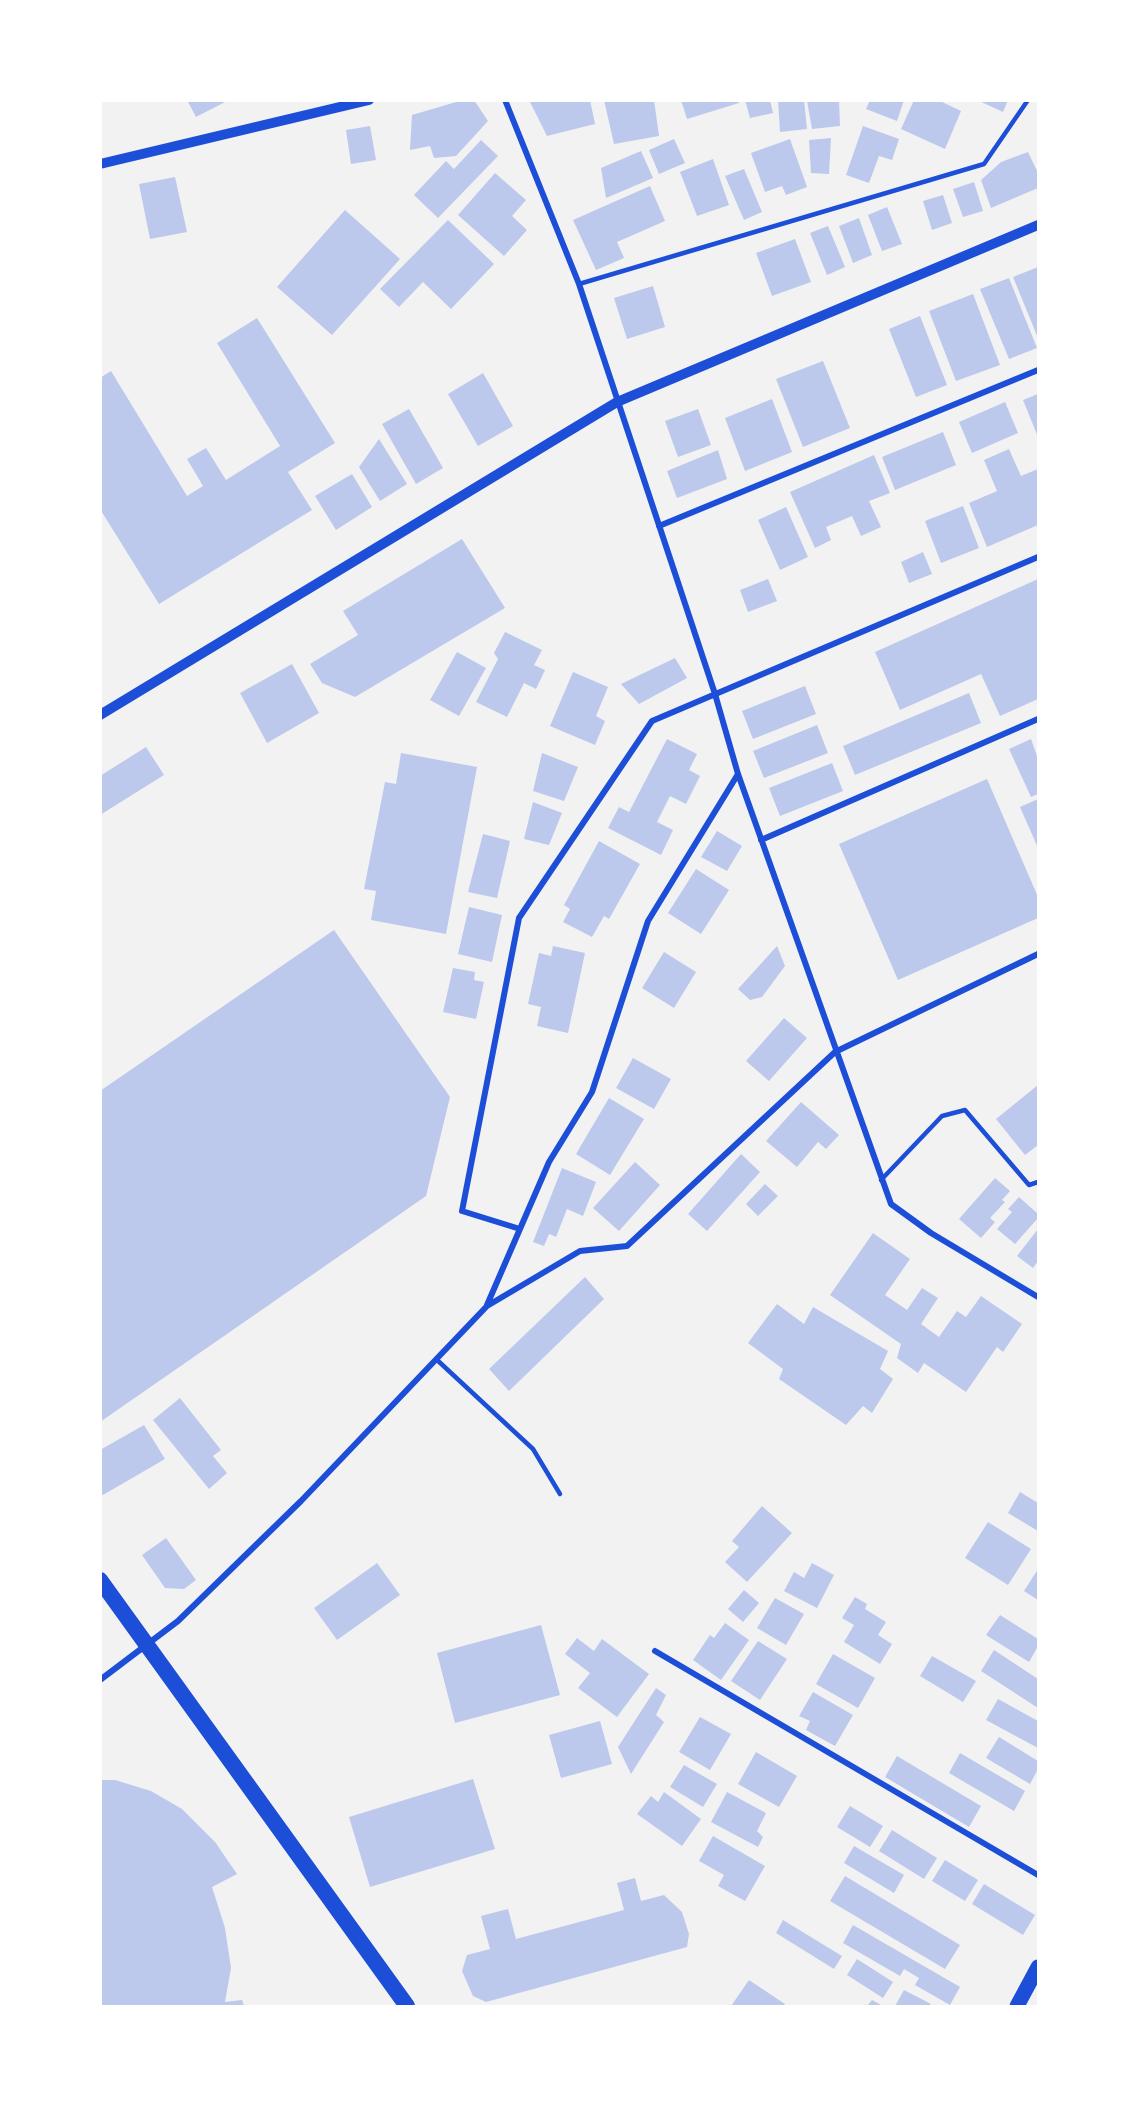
<!DOCTYPE html>
<style>
body{margin:0}
#map{position:relative;width:1139px;height:2107px;overflow:hidden;background:#f2f2f2;font-family:"PT Sans",sans-serif}
canvas{display:block}
.frame{position:absolute;inset:0;border:102px solid #fff;pointer-events:none}
</style>
<div id="map">
<canvas width="1139" height="2107"></canvas>
<div class="frame"></div>
</div>
<script>
const ctx = document.querySelector('canvas').getContext('2d');
ctx.lineJoin = 'round';
function fill(path, color) { ctx.fillStyle = color; ctx.fill(path, 'evenodd'); }
function strokePath(path, color, width, dash) { ctx.strokeStyle = color; ctx.lineWidth = width; ctx.lineCap = dash ? 'butt' : 'round'; ctx.setLineDash(dash || []); ctx.stroke(path); }
const building = new Path2D(`
 M187,100H229L196,117Z
 M463,100H474L488,121L456,156L434,158L430,146L410,150L412,115Z
 M529,100H590L595,124L547,136Z
 M604,100H654L659,136L614,144Z
 M681,100H739V103L687,119Z
 M745,100H770L773,113L750,118Z
 M778,100H804L807,129L780,132Z
 M839,100L840,126L812,129L807,101Z
 M870,100H904L897,121L866,109Z
 M914,100H943L942,102L961,111L945,149L901,129Z
 M977,100H1008L1003,112Z
 M370,126L376,160L351,164L346,130Z
 M863,126L899,139L892,160L879,156L869,183L846,175Z
 M831,138L829,174L811,173L809,140Z
 M674,139L685,163L659,174L649,150Z
 M790,139L807,187L786,195L782,186L765,192L751,153Z
 M481,140L498,156L438,218L414,195L446,161L454,169Z
 M641,151L653,178L606,198L601,168Z
 M1028,152L1038,173V188L991,208L981,180L1001,162Z
 M713,159L729,205L697,216L680,172Z
 M744,169L762,212L744,220L725,176Z
 M495,173L526,200L512,216L527,230L504,256L458,215Z
 M175,177L187,232L150,239L139,184Z
 M974,182L983,211L963,217L953,189Z
 M650,186L665,221L617,242L624,258L596,270L573,220Z
 M943,195L952,223L932,230L923,201Z
 M887,207L902,244L882,251L868,215Z
 M345,210L400,259L332,335L277,287Z
 M859,218L872,255L853,263L839,226Z
 M448,220L494,264L451,309L423,282L399,307L380,289Z
 M828,226L845,267L827,275L810,233Z
 M795,239L811,282L772,296L756,253Z
 M1038,267V338L1013,277Z
 M1009,278L1037,348L1009,359L980,289Z
 M653,286L665,327L627,339L614,298Z
 M973,294L1000,365L956,381L929,311Z
 M920,316L947,385L916,397L889,329Z
 M257,318L335,443L288,472L312,510L159,604L100,509V378L111,371L187,496L203,486L187,459L206,448L226,480L280,446L217,343Z
 M823,361L850,428L803,447L776,379Z
 M483,373L513,426L478,446L448,394Z
 M1038,394V437L1023,400Z
 M772,399L792,452L745,471L725,418Z
 M1005,402L1018,433L972,453L959,422Z
 M409,409L443,468L416,484L382,424Z
 M698,409L711,445L678,457L665,421Z
 M943,432L956,465L895,490L882,457Z
 M379,439L407,484L380,501L359,467Z
 M1009,449L1021,476L1038,469V525L987,547L969,503L997,491L984,460Z
 M718,450L727,479L677,498L667,471Z
 M874,455L890,493L869,501L881,527L861,536L852,516L826,527L831,540L815,548L790,492Z
 M352,474L372,507L336,530L315,496Z
 M963,506L979,548L941,563L925,521Z
 M786,507L808,557L780,570L758,520Z
 M462,539L505,608L355,697L322,683L310,664L358,635L343,611Z
 M923,552L932,574L909,583L901,562Z
 M768,579L777,601L748,612L740,590Z
 M1038,579V699L1000,716L981,674L900,710L875,652Z
 M505,632L542,650L534,665L545,670L536,689L524,683L507,717L476,702L498,659L494,653Z
 M457,652L486,668L459,716L430,700Z
 M675,658L687,678L639,704L621,684Z
 M292,664L319,713L267,743L240,693Z
 M573,672L608,687L596,716L605,721L595,745L550,726Z
 M805,686L816,714L753,739L742,711Z
 M969,693L981,723L855,775L843,746Z
 M817,725L828,753L764,778L753,751Z
 M667,739L697,754L689,770L700,776L686,804L670,796L657,822L673,830L661,855L608,828L619,807L629,812Z
 M1031,739L1038,759V794L1031,797L1009,749Z
 M146,747L164,775L100,815V776Z
 M401,753L477,767L446,934L371,920L376,891L364,889L385,782L396,784Z
 M542,753L578,767L564,801L533,791Z
 M832,763L843,791L780,816L769,788Z
 M987,779L1038,897V918L898,980L839,844Z
 M1038,799V848L1020,807Z
 M533,802L562,813L549,845L524,839Z
 M717,831L742,846L727,871L701,857Z
 M483,834L510,841L497,898L468,892Z
 M599,841L640,864L609,919L604,916L592,937L563,922L570,909L564,905Z
 M696,869L729,890L701,934L668,913Z
 M469,907L502,915L492,962L458,954Z
 M334,930L450,1097L426,1196L100,1422V1091Z
 M553,946L585,953L568,1033L537,1026L541,1007L528,1004L539,953L551,956Z
 M777,946L785,966L762,997L750,1000L738,989Z
 M664,952L696,972L674,1008L642,988Z
 M453,968L475,972L474,980L484,982L476,1019L443,1012Z
 M784,1018L807,1038L769,1081L746,1061Z
 M633,1058L671,1079L654,1109L616,1088Z
 M1038,1085V1145L1025,1155L996,1119Z
 M609,1098L644,1119L610,1175L576,1154Z
 M801,1102L839,1135L826,1149L818,1142L797,1167L766,1141Z
 M741,1154L760,1172L707,1231L688,1214Z
 M635,1162L660,1185L619,1231L593,1208Z
 M562,1168L596,1182L583,1216L567,1209L556,1237L549,1234L544,1246L533,1242Z
 M995,1178L1010,1191L1002,1200L1005,1202L990,1218L995,1222L981,1238L959,1219Z
 M765,1184L778,1196L758,1216L746,1204Z
 M1019,1197L1038,1214V1218L1015,1244L997,1229L1012,1212L1008,1209Z
 M1038,1229V1261L1033,1268L1017,1256Z
 M873,1233L910,1259L885,1295L907,1310L922,1288L938,1298L921,1324L939,1337L957,1311L966,1317L981,1296L1022,1324L1003,1352L997,1347L966,1392L924,1363L918,1373L897,1358L901,1344L830,1295Z
 M585,1277L604,1299L509,1391L489,1369Z
 M777,1304L804,1324L813,1307L888,1351L880,1369L893,1379L872,1413L863,1406L846,1425L779,1379L783,1369L748,1343Z
 M180,1398L221,1450L213,1456L227,1473L209,1489L153,1420Z
 M144,1425L165,1459L103,1495L100,1491V1450Z
 M1020,1492L1038,1503V1531L1008,1513Z
 M762,1506L792,1533L747,1582L725,1562L739,1547L732,1541Z
 M988,1522L1031,1549L1008,1585L965,1558Z
 M166,1538L196,1580L184,1589L165,1588L142,1555Z
 M377,1563L400,1595L337,1640L314,1608Z
 M812,1563L834,1575L817,1608L784,1591L794,1572L804,1578Z
 M1038,1569V1600L1024,1591Z
 M744,1590L759,1603L743,1622L728,1609Z
 M855,1597L867,1604L865,1609L886,1622L878,1635L892,1644L880,1664L844,1642L854,1625L842,1618Z
 M775,1598L804,1614L786,1645L757,1628Z
 M1000,1615L1038,1639V1646L1029,1662L986,1635Z
 M725,1623L749,1640L721,1680L693,1660L710,1635L714,1638Z
 M541,1625L560,1695L455,1723L437,1653Z
 M577,1638L594,1651L602,1639L649,1674L617,1717L578,1688L590,1673L565,1654Z
 M758,1641L787,1659L760,1700L731,1681Z
 M994,1650L1038,1679V1708L981,1671Z
 M833,1654L875,1678L858,1708L816,1684Z
 M932,1656L976,1681L963,1702L920,1676Z
 M656,1688L666,1695L656,1715L664,1722L631,1774L618,1747Z
 M813,1692L853,1715L835,1746L806,1730L810,1721L799,1716Z
 M998,1699L1038,1721V1748L986,1720Z
 M700,1717L731,1734L710,1770L679,1752Z
 M600,1721L612,1764L561,1778L549,1735Z
 M999,1737L1038,1761V1769L1030,1784L986,1758Z
 M756,1752L797,1776L779,1807L738,1784Z
 M960,1753L1025,1791L1014,1811L949,1773Z
 M897,1756L981,1806L969,1827L885,1777Z
 M684,1765L717,1784L703,1807L670,1787Z
 M473,1779L495,1849L370,1887L349,1817Z
 M100,1780H115L151,1791L182,1809L215,1842L237,1874L212,1887L225,1928L231,1968L225,2002L242,2000L244,2006H100Z
 M664,1792L701,1819L682,1846L637,1814L651,1796L658,1802Z
 M727,1792L766,1813L757,1831L763,1837L758,1847L711,1822Z
 M850,1806L883,1826L870,1847L837,1827Z
 M892,1830L937,1858L924,1879L879,1851Z
 M713,1836L765,1866L745,1901L718,1886L724,1875L699,1861Z
 M854,1846L904,1875L894,1893L844,1863Z
 M945,1860L978,1880L965,1901L932,1881Z
 M845,1876L960,1945L945,1969L830,1901Z
 M635,1878L641,1901L664,1895L682,1912L689,1934L687,1947L486,2002L473,1996L462,1971L467,1955L490,1949L481,1916L508,1909L516,1939L624,1910L617,1883Z
 M984,1884L1035,1915L1023,1935L972,1904Z
 M783,1920L842,1956L834,1969L776,1933Z
 M853,1925L960,1987L950,2005L915,1985L919,1978L904,1969L900,1976L843,1943Z
 M857,1959L893,1982L883,1998L847,1975Z
 M749,1980L785,2004L783,2006H731Z
 M904,1990L931,2004L929,2006H895Z
 M872,2000L883,2006H867Z`);
const service = new Path2D(`
 M579,284L984,164L1028,100
 M881,1180L942,1116L965,1110L1029,1185L1038,1182
 M436,1359L533,1449L560,1494`);
const minor = new Path2D(`
 M505,100L579,284L715,694L738,774L891,1204L931,1233L1038,1297
 M659,526L1038,370
 M761,840L1038,719
 M520,1229L462,1211L519,918L652,721L1038,557
 M487,1305L549,1162L592,1092L648,921L738,774
 M655,1651L1038,1875
 M100,1680L178,1621L301,1501L487,1306L580,1251L627,1246L835,1052L1038,954`);
const tertiary = new Path2D(`
 M100,164L369,100
 M100,715L617,402L1038,225`);
const primary = new Path2D(`
 M1017,2006L1038,1967`);
const trunk = new Path2D(`
 M100,1580L407,2006`);
fill(building, '#bdc9ec');
strokePath(service, '#1d4ed8', 4.5);
strokePath(minor, '#1d4ed8', 6);
strokePath(tertiary, '#1d4ed8', 10);
strokePath(primary, '#1d4ed8', 15);
strokePath(trunk, '#1d4ed8', 16);
</script>
